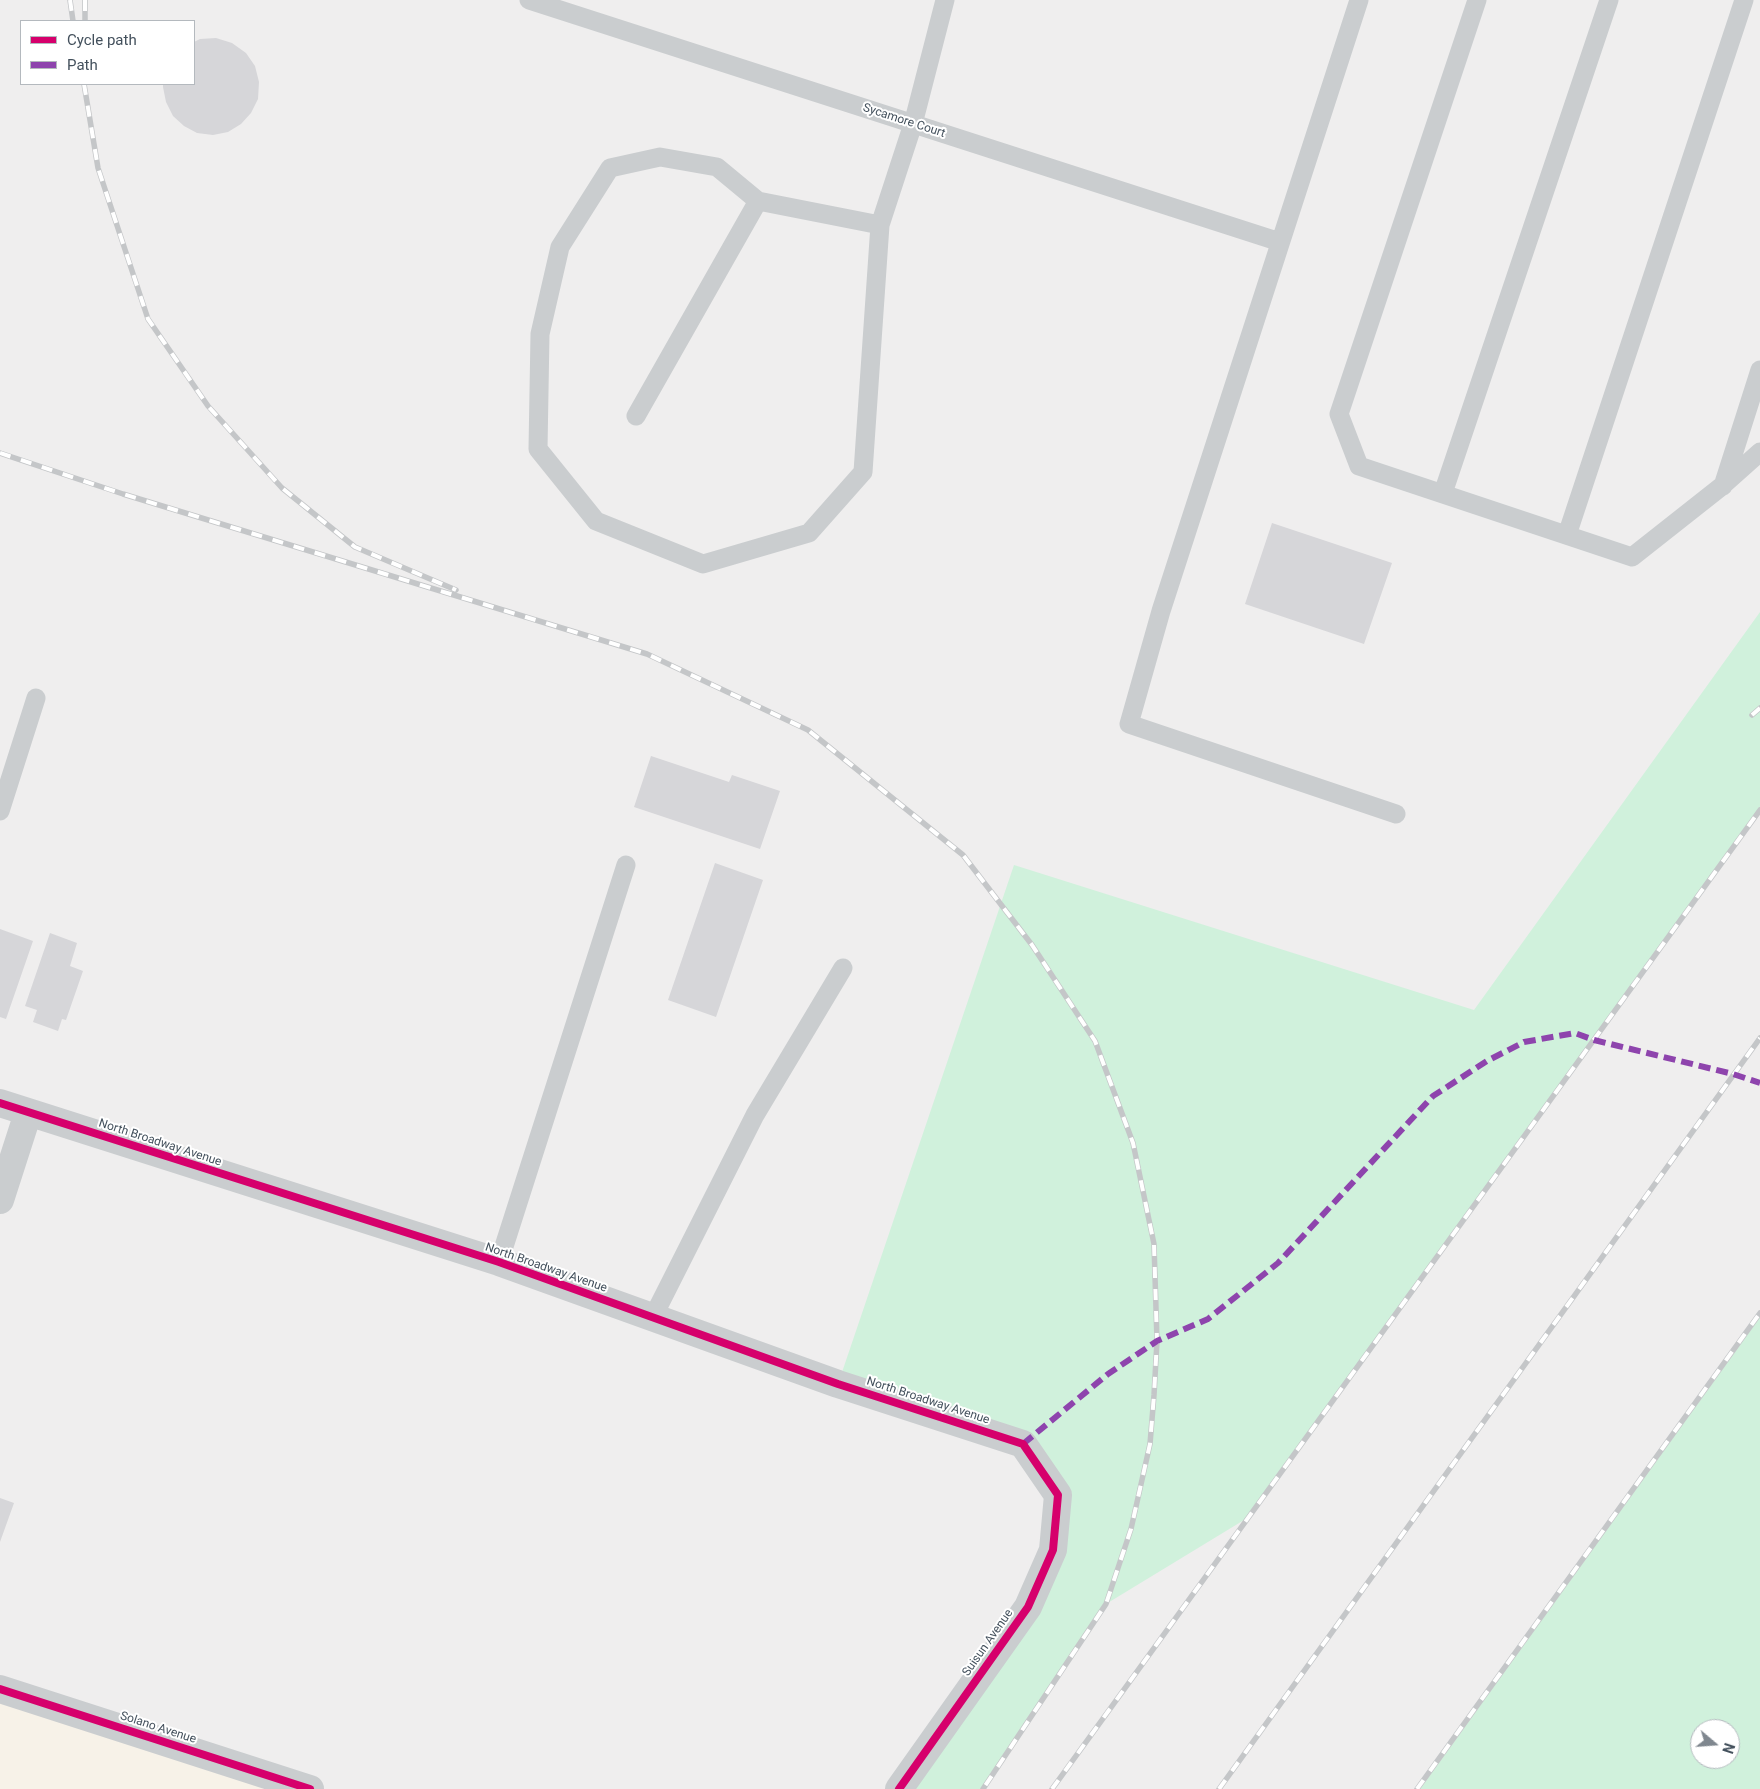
<!DOCTYPE html>
<style>
body{margin:0}
#map{position:relative;width:1760px;height:1789px;overflow:hidden;background:#efeeee;font-family:Roboto,sans-serif}
canvas{display:block}
.legend{position:absolute;left:20px;top:20px;width:175px;height:65px;box-sizing:border-box;background:#fff;border:1px solid #b4b9be;margin:0;padding:6px 9px;list-style:none;font-size:15px;color:#43505c}
.legend li{display:flex;align-items:center;gap:10px;height:25px}
.legend b{width:25px;border:1px solid #b4b9be}
.north{position:absolute;left:1690px;top:1719px;width:50px;height:50px;box-sizing:border-box;background:#fff;border:1px solid #b4b9be;border-radius:50%;rotate:108deg;font-size:14px;font-weight:700;line-height:20px;text-align:center;color:#43505c}
.north::after{content:'';display:block;margin:auto;width:18px;height:22px;background:#7f878f;clip-path:polygon(50% 0,100% 100%,50% 72%,0 100%)}
</style>
<div id="map">
<canvas width="1760" height="1789"></canvas>
<ul class="legend">
<li><b style="height:6px;background:#d6006c"></b>Cycle path</li>
<li><b style="height:6px;background:#8e44ad"></b>Path</li>
</ul>
<div class="north">N</div>
</div>
<script>
const ctx = document.querySelector('canvas').getContext('2d');
ctx.lineJoin = 'round';
function fill(path, color) { ctx.fillStyle = color; ctx.fill(path, 'evenodd'); }
function strokePath(path, color, width, dash) { ctx.strokeStyle = color; ctx.lineWidth = width; ctx.lineCap = dash ? 'butt' : 'round'; ctx.setLineDash(dash || []); ctx.stroke(path); }
function label(font, color, halo, rows, align = 'center') {
  ctx.font = font + ' Roboto,sans-serif'; ctx.lineWidth = 4; ctx.setLineDash([]); ctx.textBaseline = 'middle'; ctx.strokeStyle = halo; ctx.fillStyle = color; for (const [text, x, y, turn = 0] of rows) {
    ctx.save(); ctx.translate(x, y); ctx.rotate((+turn || 0) * Math.PI / 180); ctx.textAlign = isNaN(turn) ? turn : align; if (halo) ctx.strokeText(text, 0, 0); ctx.fillText(text, 0, 0); ctx.restore();
  }
}
const commercial = new Path2D(`
 M0,1689L310,1789H0Z`);
const green = new Path2D(`
 M1760,612V810L1249,1517L1106,1604L983,1789H899L1028,1607L1058,1495L1023,1444L838,1384L1014,865L1474,1010Z
 M1760,1317V1789H1420ZM1700,1729H1730V1759H1700Z`);
const building = new Path2D(`
 M216,38L232,43L246,53L255,66L259,82L258,99L251,113L241,124L228,132L213,135L197,133L184,126L173,116L166,102L163,87V84H194V42L200,39Z
 M1272,523L1392,563L1364,644L1245,604Z
 M651,756L729,782L732,775L780,791L760,849L634,807Z
 M715,863L763,880L716,1017L668,1000Z
 M0,929L33,941L6,1019L0,1017Z
 M50,933L77,943L70,966L83,971L66,1020L62,1019L58,1031L33,1022L37,1010L25,1006Z
 M0,1498L14,1503L0,1542Z`);
const service = new Path2D(`
 M529,0L1280,242
 M1359,0L1161,611L1129,724L1396,814
 M1477,0L1339,414L1359,466L1632,557L1722,486L1760,452
 M880,225L758,201L717,167L660,157L610,168L560,247L540,334L538,449L596,521L703,564L809,533L863,472L880,225L913,124L945,0
 M636,416L758,201
 M1723,486L1760,370
 M1443,493L1609,0
 M1567,535L1744,0
 M0,811L36,698
 M499,1262L626,865
 M653,1317L755,1115L843,968`);
const minor = new Path2D(`
 M0,1103L499,1262L838,1384L1023,1444L1058,1495L1053,1550L1028,1607L899,1789
 M0,1200L28,1113
 M0,1689L310,1789`);
const rail = new Path2D(`
 M70,0L73,21
 M85,0V21
 M84,84L98,168L148,319L208,406L282,488L355,547L456,590
 M0,453L123,494L647,654L808,730L963,855L1032,945L1095,1041L1133,1143L1154,1244L1157,1341L1154,1395L1150,1444L1131,1529L1106,1604L983,1789
 M1752,715L1760,708
 M1052,1789L1760,810
 M1219,1789L1760,1038
 M1417,1789L1760,1313`);
const quiet = new Path2D(`
 M1023,1444L1108,1374L1157,1341L1208,1319L1278,1263L1433,1096L1487,1061L1524,1042L1575,1033L1594,1040L1733,1074L1760,1083`);
const cycleway = new Path2D(`
 M0,1103L499,1262L838,1384L1023,1444L1058,1495L1053,1550L1028,1607L899,1789
 M0,1689L310,1789`);
const streetNames = [
 ["Sycamore Court",904,121,18],
 ["North Broadway Avenue",160,1143,18],
 ["North Broadway Avenue",546,1268,19],
 ["North Broadway Avenue",928,1401,18],
 ["Suisun Avenue",988,1643,-55],
 ["Solano Avenue",158,1728,18]
];
fill(commercial, '#f7f2e8');
fill(green, '#d0f1dc');
fill(building, '#d6d6d9');
strokePath(service, '#cacdcf', 19);
strokePath(minor, '#cacdcf', 28);
strokePath(rail, '#c4c6c8', 5.5);
strokePath(rail, '#fff', 4, [11]);
strokePath(quiet, '#8e44ad', 6, [12, 6]);
strokePath(cycleway, '#d6006c', 8);
label('12px', '#43505c', '#fff', streetNames);
</script>
